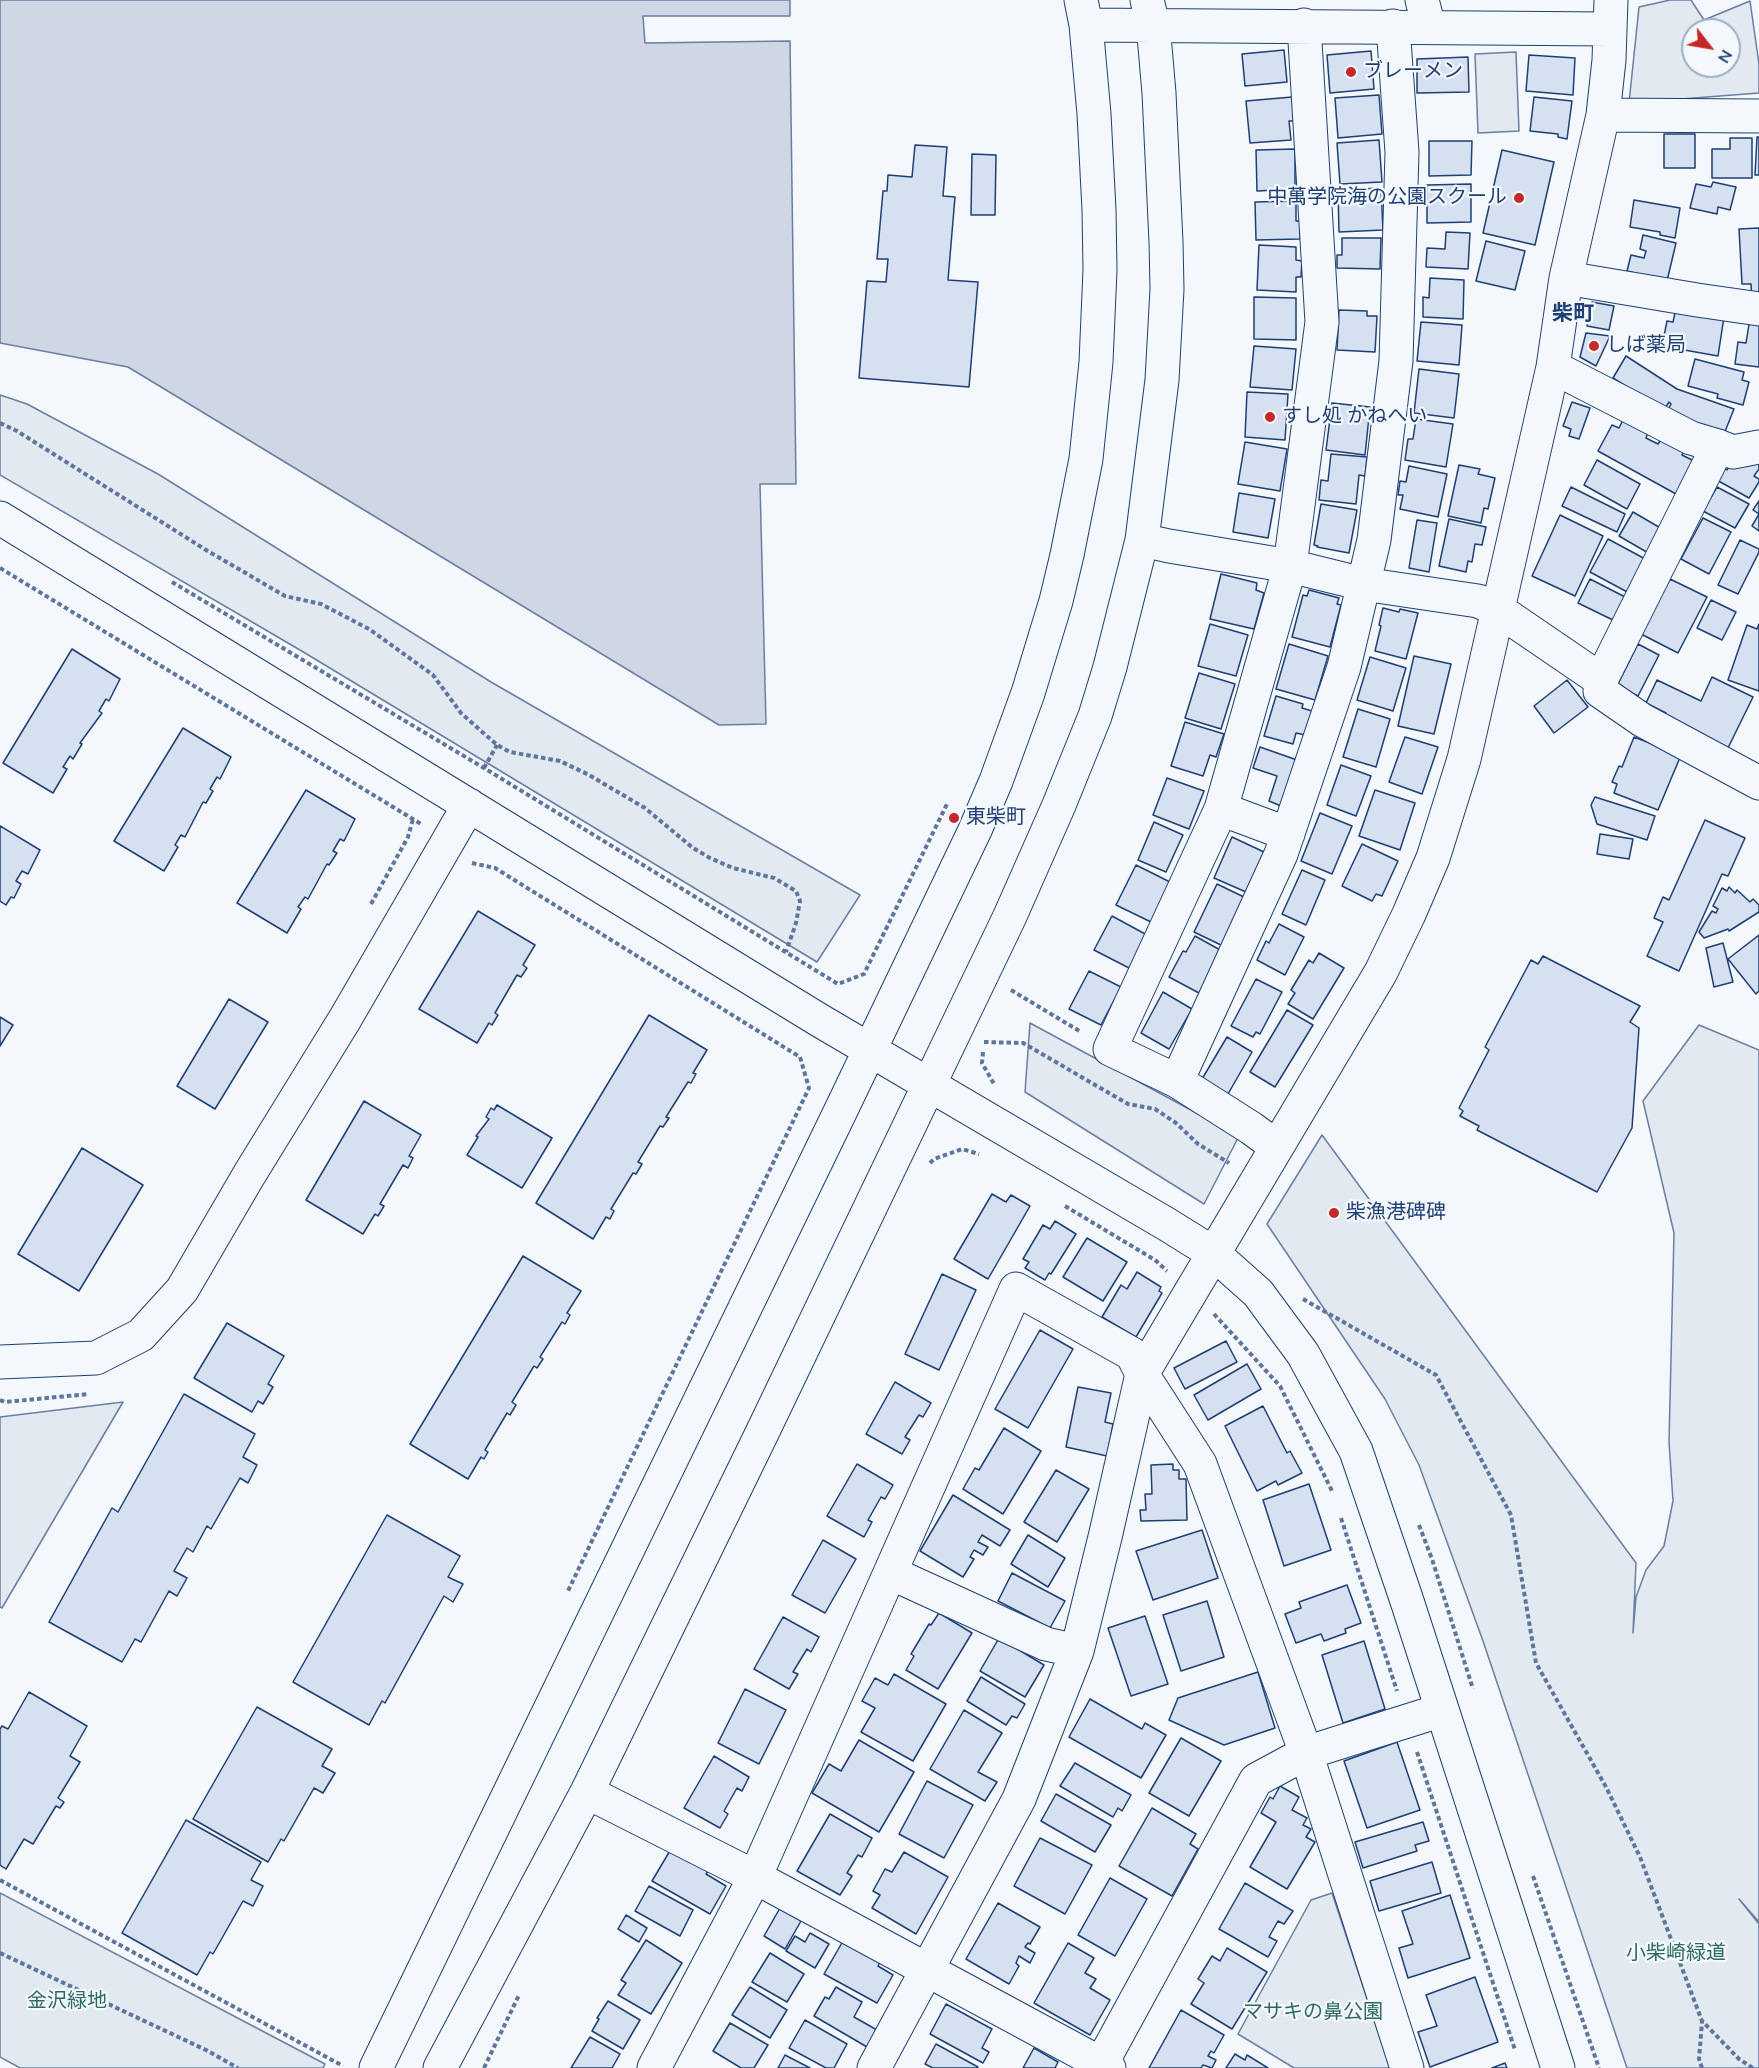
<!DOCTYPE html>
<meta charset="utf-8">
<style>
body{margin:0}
#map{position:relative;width:1759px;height:2068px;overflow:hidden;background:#f4f7fb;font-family:"Nunito Sans",sans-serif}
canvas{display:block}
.north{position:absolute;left:1681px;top:18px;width:60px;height:60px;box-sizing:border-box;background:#f4f7fb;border:2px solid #9eadc5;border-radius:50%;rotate:121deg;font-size:16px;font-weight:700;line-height:24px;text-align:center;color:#1d3f73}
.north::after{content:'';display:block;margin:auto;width:21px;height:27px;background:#c62828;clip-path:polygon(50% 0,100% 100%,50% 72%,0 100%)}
</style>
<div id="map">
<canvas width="1759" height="2068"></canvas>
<div class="north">N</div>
</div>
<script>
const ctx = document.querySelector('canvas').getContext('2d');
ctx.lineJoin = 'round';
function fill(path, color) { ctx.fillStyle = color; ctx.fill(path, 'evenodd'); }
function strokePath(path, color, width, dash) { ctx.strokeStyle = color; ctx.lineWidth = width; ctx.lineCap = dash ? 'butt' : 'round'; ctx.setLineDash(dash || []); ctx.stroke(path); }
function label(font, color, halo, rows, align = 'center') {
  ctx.font = font + ' "Nunito Sans","Noto Sans JP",sans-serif'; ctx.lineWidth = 4.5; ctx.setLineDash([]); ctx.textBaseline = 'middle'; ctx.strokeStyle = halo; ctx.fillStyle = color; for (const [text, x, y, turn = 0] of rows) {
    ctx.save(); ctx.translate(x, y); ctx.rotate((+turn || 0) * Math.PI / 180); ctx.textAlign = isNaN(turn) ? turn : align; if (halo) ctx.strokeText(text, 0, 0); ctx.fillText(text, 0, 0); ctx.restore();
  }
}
const green = new Path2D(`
 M1670,0H1691L1704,20L1750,1L1759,64V93L1629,103L1639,7ZM1693,30H1729V66H1693Z
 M1516,52L1519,131L1478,133L1475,54Z
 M0,395L27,404L158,474L491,682L860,895L817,962L300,650L0,475Z
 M1030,1023L1239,1136L1204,1204L1025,1092Z
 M1699,1025L1759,1050V1922L1739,1899L1759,1924V2068H1627L1483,1641L1419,1465L1385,1399L1267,1224L1322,1135L1636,1563L1633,1633L1636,1597L1646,1570L1664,1546L1673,1501L1669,1442L1674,1233L1643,1101Z
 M123,1402L2,1608L0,1607V1417Z
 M0,1893L325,2064L323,2068H20L0,2057Z
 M1332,1893L1390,2068H1294L1238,2034L1311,1900Z`);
const water = new Path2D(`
 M0,0H790V16H643L645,43L790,41L796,484H760L766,724L719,725L128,367L0,343Z`);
const building = new Path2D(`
 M1284,50L1287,82L1245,86L1242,54Z
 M1371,51L1374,89L1330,93L1327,55Z
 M1529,55L1575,58L1573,95L1526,91Z
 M1468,57L1469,92L1417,93V59Z
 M1379,95L1382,134L1338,138L1335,98Z
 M1292,97L1294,121H1289L1291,140L1250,143L1246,101Z
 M1534,97L1572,101L1567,139L1558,137V134L1530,131Z
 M1664,134H1695V168H1664Z
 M1757,137H1759V175H1755Z
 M1730,138H1752V178H1712V149H1730Z
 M1379,140L1382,182L1340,184L1337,143Z
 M1429,141H1472L1471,175L1429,176Z
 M915,145L947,147L943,196L955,197L948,280L978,282L969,387L859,378L867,281L886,282L888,259H877L883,191H887L888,175L912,177Z
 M1295,149V189L1257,191L1256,150Z
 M1502,150L1554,162L1535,245L1483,233Z
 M972,154L996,155L995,215H971Z
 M1713,182L1736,187L1730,210L1718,207L1717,214L1690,208L1696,184L1711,187Z
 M1471,184V222L1427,223V185Z
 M1381,188L1383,230L1339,232L1338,190Z
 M1634,200L1680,208L1675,238L1660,235V232L1630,227Z
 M1296,201V221H1300V239L1256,240L1255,202Z
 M1759,228V298L1752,299L1751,284H1742L1739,229Z
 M1446,232L1470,233L1468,269L1426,267L1427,248L1445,249Z
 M1643,235L1676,243L1667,281L1627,271L1631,255L1644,258L1646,251L1640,249Z
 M1342,238H1381L1380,269L1337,268V255H1342Z
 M1486,241L1525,251L1515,290L1476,281Z
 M1259,245L1296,247V260L1302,261L1301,277H1296V292L1257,290Z
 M1430,278L1464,280L1463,319L1423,317V297L1429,298Z
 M1254,297L1296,298V340L1254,339Z
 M1592,302L1614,306L1609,330L1587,326Z
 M1676,308L1724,317L1718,356L1662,346L1667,321L1673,322Z
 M1339,310L1367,311V316H1377L1375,352L1337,350Z
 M1750,318L1759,319V367L1735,364L1738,342L1746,343Z
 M1421,322L1462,325L1459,365L1417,361Z
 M1586,333L1610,336L1596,366L1580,357Z
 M1254,346L1296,349L1292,390L1250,387Z
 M1626,356L1677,389L1734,409L1724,434L1667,412L1671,404L1669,402L1664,410L1613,378Z
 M1695,359L1744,372L1742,380L1749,382L1743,405L1717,398L1718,394L1688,386Z
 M1419,369L1459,374L1454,418L1414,413Z
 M1247,392L1288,394L1285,440L1245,437Z
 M1572,402L1590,408L1579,439L1569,436L1571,429L1563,426Z
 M1332,403L1370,407L1365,455L1326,450Z
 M1624,418L1648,432L1646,438L1658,444L1662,438L1685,450L1682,455L1694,461L1676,494L1598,451L1612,425L1619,428Z
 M1416,419L1453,424L1446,467L1405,460L1408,439H1413Z
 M1245,442L1287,449L1280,491L1238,484Z
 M1331,454L1367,457L1365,476L1359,475L1356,504L1319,500L1321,480L1328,481Z
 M1750,459L1759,465V469L1754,476L1759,479V482L1749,498L1715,479L1723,467L1727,470L1732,461Z
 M1597,460L1640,484L1627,509L1584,485Z
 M1459,465L1480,469L1478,474L1495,478L1488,509L1484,508L1481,523L1448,516Z
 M1409,466L1447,474L1438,517L1400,509L1403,495H1398L1400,481L1406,482Z
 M1571,487L1625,514L1617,532L1562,506Z
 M1717,487L1749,504L1735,528L1703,511Z
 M1239,493L1275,499L1268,538L1233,532Z
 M1759,501V514L1753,510Z
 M1321,504L1357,510L1349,553L1317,547L1318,546L1314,545Z
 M1633,512L1664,530L1650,554L1619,536Z
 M1759,514V531L1752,526Z
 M1560,515L1603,536L1575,596L1532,576Z
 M1703,518L1731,532L1709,574L1681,559Z
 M1449,519L1486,527L1482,545L1475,544L1472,562L1468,561L1466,572L1439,566Z
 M1417,520L1437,523L1429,572L1409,568Z
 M1608,539L1649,561L1631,594L1590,572Z
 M1740,540L1759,549V552L1738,594L1718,585Z
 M1221,574L1257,583L1256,590L1264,593L1254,629L1210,619Z
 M1590,579L1629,599L1617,622L1578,603Z
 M1670,579L1707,597L1678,653L1641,634Z
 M1309,590L1339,598L1337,604L1341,605L1330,647L1292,637L1303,595L1307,596Z
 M1711,600L1736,612L1722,640L1697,628Z
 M1383,608L1399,612L1400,609L1418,613L1406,659L1375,651L1381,626L1379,625Z
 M1210,624L1248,635L1236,676L1198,666Z
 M1759,624V691L1728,680L1747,625L1757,629Z
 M1289,644L1328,656L1315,700L1276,689Z
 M1638,644L1659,655L1638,696L1617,686Z
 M72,649L120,679L109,701L106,699L99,711L102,713L80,743L82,744L73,759L70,756L63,767L67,769L53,793L3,763Z
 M1414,656L1451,664L1434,734L1398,726Z
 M1370,657L1406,668L1393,711L1357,700Z
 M1199,673L1235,684L1221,729L1185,718Z
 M1712,677L1753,697L1725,754L1662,723L1666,713L1646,703L1657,680L1701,701Z
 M1567,680L1588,707L1554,733L1534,706Z
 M1276,696L1303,704L1302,708L1312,711L1305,735L1296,733L1293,744L1264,736Z
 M1358,709L1390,719L1376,767L1343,757Z
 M1185,722L1224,734L1216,757L1210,755L1203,776L1171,766Z
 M183,728L231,757L220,779L217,777L210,789L213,791L206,803L203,802L185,837L181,835L175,845L178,847L164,871L114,841Z
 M1405,737L1438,747L1422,794L1389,782Z
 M1634,737L1681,755L1658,810L1614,793L1617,784L1612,782L1619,766L1622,767Z
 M1260,747L1297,760L1281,806L1269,801L1277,776L1253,768Z
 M1341,765L1371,776L1356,816L1327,805Z
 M1167,778L1204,791L1189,829L1153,815Z
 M306,790L355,819L344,841L340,839L333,851L337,853L329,865L327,864L308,899L305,897L298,907L301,909L287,933L237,903Z
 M1375,790L1415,803L1400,850L1359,836Z
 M1595,797L1655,816L1647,840L1597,824L1591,805Z
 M1320,813L1352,826L1332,874L1301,861Z
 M1705,820L1745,838L1728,876L1722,874L1679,971L1647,956L1663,922L1654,918L1663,897L1669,900Z
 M1154,822L1183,835L1166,872L1138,860Z
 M0,826L40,850L28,874L22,871L16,881L21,884L14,898L11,897L6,905L0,901Z
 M1600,834L1633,839L1629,859L1597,854Z
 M1232,837L1264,852L1246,892L1214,878Z
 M1362,844L1398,861L1382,896L1376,894L1372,901L1342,886Z
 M1136,865L1170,882L1151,922L1116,905Z
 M1302,870L1325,880L1306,925L1282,914Z
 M1217,884L1246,898L1223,946L1194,932Z
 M1729,887L1735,893L1737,890L1750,902L1753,899L1759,905V912L1729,931L1728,929L1704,938L1699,932L1712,911L1716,913L1718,909L1713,906L1722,888L1727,891Z
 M478,911L535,945L523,965L527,968L521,977L517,975L495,1013L498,1015L492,1025L489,1023L477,1043L419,1009Z
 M1112,916L1147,935L1129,968L1094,950Z
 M1279,924L1304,937L1285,975L1257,960L1266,941L1269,943Z
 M1759,935V991L1756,994L1728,959Z
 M1195,936L1222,951L1199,993L1169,977L1183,951L1186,952Z
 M1723,943L1733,982L1714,987L1706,948Z
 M1319,953L1344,968L1313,1019L1288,1004L1295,993L1291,990L1309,960L1313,963Z
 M1543,956L1640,1006L1630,1022L1639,1028L1632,1128L1597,1192L1477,1130L1479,1126L1460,1116L1463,1111L1459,1108L1489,1050L1485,1047L1531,960L1538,964Z
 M1089,971L1121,987L1101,1025L1069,1009Z
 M1256,979L1282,992L1260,1034L1256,1032L1253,1037L1231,1026Z
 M1163,992L1192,1009L1169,1049L1141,1033Z
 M229,999L268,1022L215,1109L177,1086Z
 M1287,1010L1313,1025L1275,1087L1250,1072Z
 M649,1015L707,1050L693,1073L696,1074L691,1083L688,1082L666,1117L669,1118L663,1127L660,1126L638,1162L642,1164L636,1174L633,1173L611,1209L614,1211L610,1219L606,1217L593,1239L536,1203Z
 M0,1017L13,1025L0,1046Z
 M1227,1037L1252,1052L1228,1094L1202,1079Z
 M364,1101L421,1135L409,1156L413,1158L408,1168L403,1165L380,1204L384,1206L378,1216L375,1214L363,1234L306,1200Z
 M497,1105L552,1138L522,1188L467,1155L478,1137L476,1136L489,1119L486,1117L491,1108L494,1110Z
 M82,1148L143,1185L79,1291L18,1254Z
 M992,1194L1006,1202L1011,1195L1030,1206L988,1279L954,1259Z
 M1055,1221L1076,1234L1051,1274L1049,1273L1045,1280L1025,1268L1029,1262L1023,1259L1043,1225L1050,1229Z
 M1087,1238L1127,1262L1103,1301L1063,1277Z
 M523,1256L581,1291L567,1313L570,1315L565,1324L562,1322L540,1357L543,1359L537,1368L534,1366L512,1402L516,1405L510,1415L507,1413L485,1450L488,1452L484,1459L481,1457L468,1479L410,1444Z
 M1137,1272L1161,1287L1159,1291L1162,1293L1136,1337L1102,1317L1121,1285L1127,1289Z
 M942,1274L976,1290L939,1370L905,1354Z
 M227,1323L284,1356L268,1384L273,1387L263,1404L258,1401L252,1412L194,1378Z
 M1040,1330L1073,1349L1028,1428L995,1409Z
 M1226,1341L1237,1362L1185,1389L1174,1368Z
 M1247,1364L1261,1389L1208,1420L1194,1395Z
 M895,1382L931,1403L923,1417L919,1415L905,1437L910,1440L902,1454L866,1434Z
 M1078,1387L1111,1393L1105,1422L1113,1424L1107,1456L1066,1447Z
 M184,1394L255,1434L243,1457L257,1465L248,1483L240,1478L211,1529L207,1526L193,1552L187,1548L174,1571L187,1578L177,1596L169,1591L141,1642L135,1639L122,1662L49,1622L112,1508L118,1512Z
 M1263,1406L1287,1453L1290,1451L1302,1473L1278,1485L1276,1481L1257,1491L1225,1426Z
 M1004,1428L1041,1451L1003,1514L963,1489L975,1468L979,1470Z
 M857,1464L893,1485L885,1499L881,1497L868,1520L872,1522L864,1537L827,1516Z
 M1173,1464V1470H1179V1479H1186L1187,1520L1141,1521L1140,1510H1146L1145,1494H1152L1151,1465Z
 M1056,1470L1089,1489L1057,1542L1024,1522Z
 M1309,1484L1331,1550L1284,1566L1263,1500Z
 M953,1495L1010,1530L1000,1546L982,1535L978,1542L988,1547L983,1555L974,1550L970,1557L974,1559L963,1577L920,1551Z
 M387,1515L460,1556L448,1577L463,1584L453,1602L444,1596L385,1703L382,1701L369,1725L293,1682Z
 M1202,1530L1218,1578L1153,1600L1136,1551Z
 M1028,1535L1065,1558L1048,1587L1011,1564Z
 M823,1540L856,1559L825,1613L792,1595Z
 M1012,1573L1065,1601L1050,1628L998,1601Z
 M1347,1585L1361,1623L1345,1629L1346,1633L1324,1641L1321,1634L1296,1643L1285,1614L1301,1608L1299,1602Z
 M1207,1601L1224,1657L1181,1671L1163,1615Z
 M939,1613L972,1633L938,1689L906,1670L914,1656L911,1654L929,1624L931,1625Z
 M1145,1616L1168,1684L1131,1696L1108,1628Z
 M783,1617L819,1637L811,1652L807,1649L793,1672L798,1674L789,1689L754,1669Z
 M999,1638L1044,1665L1025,1697L980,1671Z
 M1364,1641L1385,1709L1343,1723L1322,1655Z
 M1258,1672L1275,1728L1224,1745L1169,1720L1178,1698Z
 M894,1674L946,1704L913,1761L861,1732L875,1708L862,1701L875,1678L888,1685Z
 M981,1677L1025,1704L1017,1718L1012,1716L1006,1725L967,1701Z
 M745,1689L786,1710L759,1764L718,1743Z
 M29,1692L87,1726L70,1756L80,1762L58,1798L64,1802L60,1808L56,1806L33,1844L24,1839L6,1869L0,1865V1729L2,1726L8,1729Z
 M1090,1699L1142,1729L1145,1723L1166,1735L1141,1778L1069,1737Z
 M257,1707L332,1749L322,1766L335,1773L323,1793L314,1788L284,1841L281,1839L268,1862L193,1819Z
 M964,1710L1002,1733L978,1772L997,1782L985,1801L930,1769Z
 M1181,1738L1221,1761L1189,1816L1149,1793Z
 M859,1740L914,1772L879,1832L812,1793L829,1764L841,1771Z
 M1397,1742L1420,1810L1367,1828L1344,1761Z
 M714,1756L749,1777L742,1791L737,1788L724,1811L728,1814L720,1828L684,1808Z
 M1075,1763L1131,1795L1122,1811L1118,1808L1113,1817L1060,1786Z
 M927,1781L973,1805L944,1858L899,1834Z
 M1280,1786L1299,1797L1292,1810L1307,1818L1303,1825L1311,1829L1306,1837L1315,1842L1287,1889L1250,1867L1276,1822L1261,1813L1270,1797L1273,1799Z
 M1056,1794L1111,1825L1095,1852L1041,1821Z
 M1152,1808L1196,1834L1190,1844L1198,1849L1172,1896L1119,1866Z
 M830,1814L872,1838L862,1857L858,1855L847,1873L852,1876L840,1895L797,1871Z
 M186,1820L261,1862L251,1880L263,1886L253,1906L243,1901L213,1954L210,1952L197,1975L122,1933Z
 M1423,1822L1429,1841L1415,1845L1417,1851L1363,1868L1355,1842Z
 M1040,1838L1092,1865L1065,1914L1014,1886Z
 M671,1849L709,1870L706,1874L726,1886L710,1914L652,1881Z
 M904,1852L948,1877L916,1934L872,1908L880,1895L873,1891L885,1869L892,1872Z
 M1432,1862L1441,1893L1379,1911L1370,1881Z
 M1110,1878L1147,1899L1115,1956L1078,1935Z
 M1245,1883L1293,1911L1284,1924L1278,1921L1269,1937L1277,1941L1268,1957L1219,1929Z
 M649,1886L693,1910L680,1936L635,1911Z
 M1450,1895L1470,1958L1408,1978L1399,1948L1413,1944L1402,1911Z
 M998,1903L1040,1927L1030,1944L1028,1943L1025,1947L1035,1953L1030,1963L1019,1956L1016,1963L1019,1966L1009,1984L966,1959Z
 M780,1908L801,1921L785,1949L764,1936Z
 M626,1915L647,1928L639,1942L618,1929Z
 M810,1933L829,1944L815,1968L786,1951L795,1936L805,1942Z
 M646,1940L682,1963L651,2014L618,1995L626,1983L621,1980Z
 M843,1941L880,1962L878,1966L893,1975L877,2003L824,1974Z
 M1068,1943L1094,1958L1085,1973L1096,1979L1090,1988L1110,2000L1090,2035L1034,2003Z
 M1227,1948L1267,1972L1232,2029L1191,2004L1204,1983L1198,1979L1212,1956L1220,1961Z
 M770,1953L804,1974L787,2002L752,1982Z
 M1475,1977L1498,2042L1430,2067L1418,2032L1437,2026L1426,1995Z
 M750,1987L787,2010L770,2038L732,2015Z
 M836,1987L862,2002L854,2017L877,2030L867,2047L814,2016L825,1997L829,1999Z
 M608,2001L640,2020L623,2049L592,2031L599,2019L597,2018Z
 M946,2004L992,2029L982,2048L989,2052L983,2063L930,2034Z
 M1181,2010L1224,2035L1214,2053L1211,2051L1208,2056L1216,2060L1212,2068L1203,2065L1201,2068H1149Z
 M805,2020L847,2044L834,2068H826L789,2048Z
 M730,2023L768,2045L754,2068H741L713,2051Z
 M590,2037L620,2054L612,2068H571Z
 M936,2044L978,2067L977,2068H933L925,2064Z
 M1034,2048L1058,2062L1055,2068H1023Z
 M1235,2054L1245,2060L1247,2055L1268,2068H1226Z
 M785,2055L810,2068H778Z
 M1505,2063L1507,2068H1492Z`);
const path = new Path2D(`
 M0,423L17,431L206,550L285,596L321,604L369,629L433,675L461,713L497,745L510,752L560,761L589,775L645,808L693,848L710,858L733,868L774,878L796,891L800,901L796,923L786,952
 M0,568L421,824
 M172,582L484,768L838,984L864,974L948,802
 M484,768L497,745
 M472,863L495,868L800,1057L809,1088L567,1593
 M371,904L408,837L413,819
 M1011,990L1081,1032
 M984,1042L1023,1043L1128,1104L1155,1109L1176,1123L1198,1144L1229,1163
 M983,1052L982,1063L994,1084
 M930,1163L934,1159L962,1149L979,1154
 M1065,1206L1155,1260L1167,1271
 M1303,1299L1436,1375L1511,1515L1536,1663L1606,1787L1640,1857L1702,2021L1739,2059L1753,2068
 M1214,1314L1280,1386L1332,1491
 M0,1400L5,1402L89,1394
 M1341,1518L1397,1691
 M1419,1525L1432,1559L1473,1689
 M1417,1752L1515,2050
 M1533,1876L1599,2068
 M0,1880L343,2066
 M0,1953L206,2050L238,2068
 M484,2068L519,1995
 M1702,2068L1699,2059L1702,2022`);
const minor = new Path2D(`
 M1422,0L1429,27
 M1086,25L1609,29
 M1603,115L1759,116
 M1566,278L1697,300L1759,309
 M1553,367L1691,438L1718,446L1733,452L1759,447
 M0,518L819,1020L1168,1225L1213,1253L1258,1293L1303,1354L1356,1451L1407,1601L1558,2068
 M1142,540L1169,546L1290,566L1363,584L1478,601L1497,609L1601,680L1600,691L1642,720L1759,783
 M1601,680L1718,446
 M1221,809L1288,834
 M1177,1081L1281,854L1344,667L1374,540L1396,361L1402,152L1393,26
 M1277,1147L1251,1128L1177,1081L1110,1049L1221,809L1290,566L1322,322L1304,25
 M0,1362L96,1358L141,1335L182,1290L249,1175L345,1019L469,805
 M891,1573L1046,1644L1077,1651
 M587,1792L755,1877L1109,2068
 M376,2068L842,1108L975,830L996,781L1028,693L1056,601L1067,555L1086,459L1096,362L1100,270L1099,210L1094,114L1086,25L1081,0
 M440,2068L587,1792L762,1433L1010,916L1059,805L1095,716L1110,667L1142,540L1162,380L1167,289L1166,242L1159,93L1153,24L1147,0
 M654,2068L755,1877L1016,1289L1132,1354L1142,1374L1200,1464L1306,1753L1407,2068
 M874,2068L1019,1799L1077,1651L1106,1533L1142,1374L1381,972L1409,914L1433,858L1464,759L1553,367L1566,278L1603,115L1609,60L1611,0
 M1099,2068L1256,1780L1306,1753L1442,1710`);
const markers = [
 [1351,72,6,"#c62828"],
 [1519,198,6,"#c62828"],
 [1594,346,6,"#c62828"],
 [1270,417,6,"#c62828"],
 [954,818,6,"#c62828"],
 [1334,1213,6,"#c62828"]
];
const poiNames = [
 ["ブレーメン",1363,72],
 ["中萬学院海の公園スクール",1507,198,"right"],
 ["しば薬局",1606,346],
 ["すし処 かねへい",1282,417],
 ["東柴町",966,818],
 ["柴漁港碑碑",1346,1213]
];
const parkNames = [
 ["小柴崎緑道",1676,1954],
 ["金沢緑地",67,2002],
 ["マサキの鼻公園",1313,2013]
];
const neighbourhoodNames = [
 ["柴町",1573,315]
];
fill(green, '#e3e9f0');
strokePath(green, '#687fa3', 1.5);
fill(water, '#cfd7e4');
strokePath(water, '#687fa3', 1.5);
fill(building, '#d5e0f0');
strokePath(building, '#1d3f73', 1.5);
strokePath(minor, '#1d3f73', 35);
strokePath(path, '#5e769c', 4, [4.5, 3]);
strokePath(minor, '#f4f7fb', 33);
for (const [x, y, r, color] of markers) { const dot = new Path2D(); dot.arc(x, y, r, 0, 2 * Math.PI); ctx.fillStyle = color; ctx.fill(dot); strokePath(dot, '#f4f7fb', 2); }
label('20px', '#1d3f73', '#f4f7fb', poiNames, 'left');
label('20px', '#2c6c60', '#f4f7fb', parkNames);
label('bold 21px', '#1d3f73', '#f4f7fb', neighbourhoodNames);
</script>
